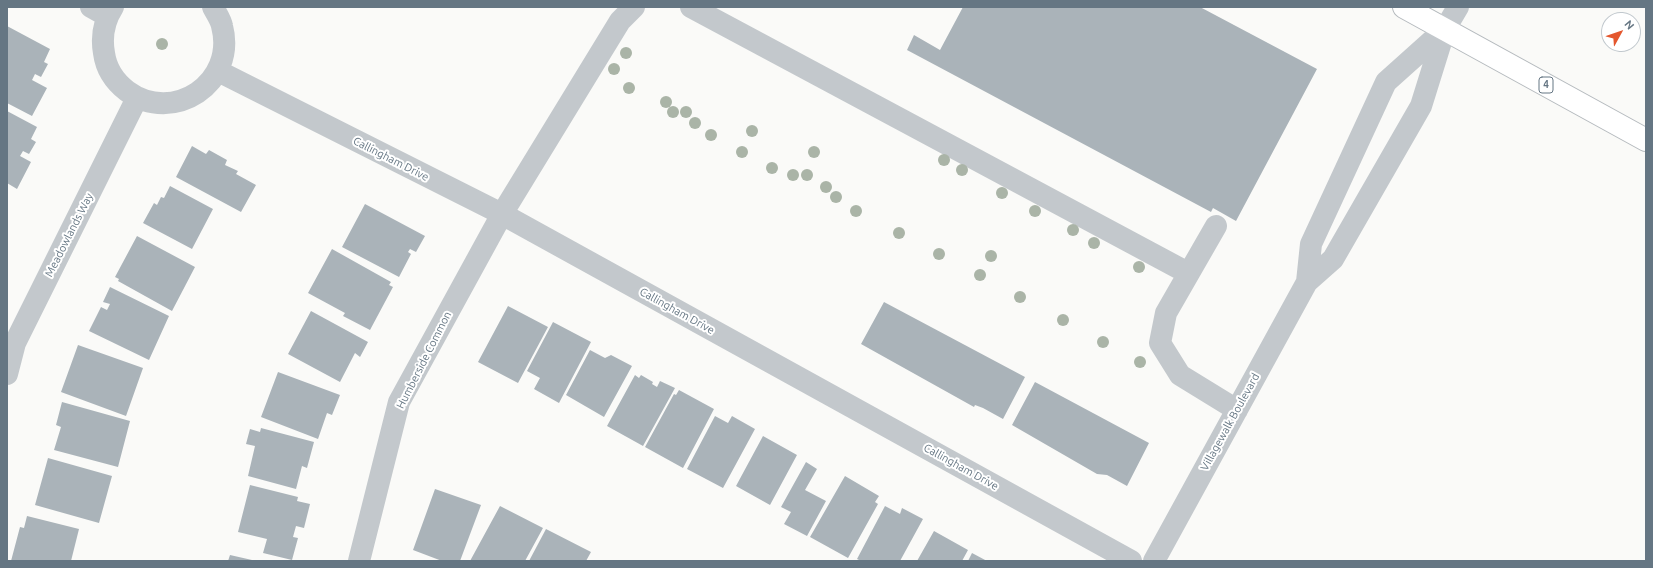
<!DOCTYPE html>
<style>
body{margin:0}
#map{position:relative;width:1653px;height:568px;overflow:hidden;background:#fafaf8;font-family:Ubuntu,sans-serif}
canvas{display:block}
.frame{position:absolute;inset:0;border:8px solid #657683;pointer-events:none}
.north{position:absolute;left:1601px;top:12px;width:40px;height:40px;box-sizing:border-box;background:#fff;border:1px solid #c1c8cd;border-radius:50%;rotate:50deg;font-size:11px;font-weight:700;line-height:16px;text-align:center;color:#657683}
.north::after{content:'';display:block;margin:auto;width:14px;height:18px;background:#e4572e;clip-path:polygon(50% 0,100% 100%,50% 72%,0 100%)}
</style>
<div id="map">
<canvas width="1653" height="568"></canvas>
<div class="frame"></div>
<div class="north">N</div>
</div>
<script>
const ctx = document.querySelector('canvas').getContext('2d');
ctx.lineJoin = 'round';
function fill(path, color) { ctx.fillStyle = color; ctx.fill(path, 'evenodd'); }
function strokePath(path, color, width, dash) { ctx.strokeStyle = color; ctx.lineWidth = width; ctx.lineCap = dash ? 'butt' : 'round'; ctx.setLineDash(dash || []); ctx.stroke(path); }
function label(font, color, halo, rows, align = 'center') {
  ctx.font = font + ' Ubuntu,sans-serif'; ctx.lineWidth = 4; ctx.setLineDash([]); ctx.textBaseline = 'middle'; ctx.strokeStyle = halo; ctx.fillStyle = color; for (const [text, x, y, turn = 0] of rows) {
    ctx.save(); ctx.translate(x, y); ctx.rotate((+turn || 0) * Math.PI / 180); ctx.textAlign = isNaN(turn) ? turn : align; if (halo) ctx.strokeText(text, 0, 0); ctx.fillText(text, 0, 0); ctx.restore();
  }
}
const building = new Path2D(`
 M963,7H1200L1317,69L1236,221L1213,208L1211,212L907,50L914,35L940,50Z
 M7,26L50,49L44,62L48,64L41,77L35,74L32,80L47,88L32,116L7,103Z
 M7,111L37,127L31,139L36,142L29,154L23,151L20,156L31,162L17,189L7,183Z
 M192,146L206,154L209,150L227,160L225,165L238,171L236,174L256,185L241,212L176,177Z
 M170,186L213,209L192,249L143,223L154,203L157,205L161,197L164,198Z
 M365,204L425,236L416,252L410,249L408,252L411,254L399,277L342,247Z
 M137,236L195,267L172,311L118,281L119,279L115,277Z
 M332,249L391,282L389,285L393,287L370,330L343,316L345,313L308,293Z
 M110,287L169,316L149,360L89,331L101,307L107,310L110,304L103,302Z
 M884,302L1025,377L1003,419L983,408L975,405L974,407L861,344Z
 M508,306L548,327L518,383L478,362Z
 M311,311L368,342L360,357L355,353L340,382L288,354Z
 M553,322L591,342L559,403L534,389L540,378L527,371Z
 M78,345L143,368L126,416L61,392Z
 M590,350L605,358L611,355L632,366L604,417L566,395Z
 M278,372L340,395L332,415L327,413L318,439L261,417Z
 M635,375L639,378L641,375L653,382L652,384L657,387L660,381L675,388L643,446L607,426Z
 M1035,382L1149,443L1127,486L1107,475L1097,474L1012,425Z
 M679,390L714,409L683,468L645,447L674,394L676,395Z
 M62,402L130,421L118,467L54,450L61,427L56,425Z
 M715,416L728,423L732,416L755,429L723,488L687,469Z
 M261,428L314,442L307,468L302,466L296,489L248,476L255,446L246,444L250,429L260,432Z
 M763,436L797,455L770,505L736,486Z
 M48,458L112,476L99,523L35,505Z
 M806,462L817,469L805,490L826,501L807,536L784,524L791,512L781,507Z
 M845,476L879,496L875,502L878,504L848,558L810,537Z
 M250,485L298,497L297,501L310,504L304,528L296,526L293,537L298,538L292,560L263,553L267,539L238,532Z
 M435,489L481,505L460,561H442L413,550Z
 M500,506L543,528L525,561H470Z
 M885,506L900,514L902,508L923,519L900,561H861L857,559Z
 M27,516L79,529L71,561H11L20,527L24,528Z
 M546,529L591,552L586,561H529Z
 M934,531L968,550L962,561H917Z
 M972,553L987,561H968Z
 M230,555L252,560V561H228Z`);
const minor = new Path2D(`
 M91,7L107,16
 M113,7C104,21 101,36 104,53C106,68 114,81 127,91C173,125 237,83 222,26C221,20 216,13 213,7
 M691,7L1188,273
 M218,71L502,214L1131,561
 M1216,226L1166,313L1160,343L1180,375L1237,410
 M1307,282L1311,244L1386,82L1444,30
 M7,374L15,343L137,98
 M359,561L399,402L502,214L620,21L634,7
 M1154,561L1307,282L1333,259L1421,106L1445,29L1458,7`);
const major = new Path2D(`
 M1404,7L1646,140`);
const trees = [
 [162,44],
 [626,53],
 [614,69],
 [629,88],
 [666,102],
 [673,112],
 [686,112],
 [695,123],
 [752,131],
 [711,135],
 [742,152],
 [814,152],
 [944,160],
 [772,168],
 [962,170],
 [793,175],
 [807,175],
 [826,187],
 [1002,193],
 [836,197],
 [856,211],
 [1035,211],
 [1073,230],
 [899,233],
 [1094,243],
 [939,254],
 [991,256],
 [1139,267],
 [980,275],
 [1020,297],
 [1063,320],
 [1103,342],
 [1140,362]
];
const shields = [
 [1546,85,14]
];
const shieldNames = [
 ["4",1546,85]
];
const streetNames = [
 ["Callingham Drive",391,159,27],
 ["Meadowlands Way",69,235,-63],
 ["Callingham Drive",677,311,29],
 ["Humberside Common",424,360,-63],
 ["Villagewalk Boulevard",1230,422,-61],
 ["Callingham Drive",961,467,29]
];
fill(building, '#aab3b9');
strokePath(major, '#b5babe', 24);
strokePath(minor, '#c3c8cc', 22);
strokePath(major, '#fff', 22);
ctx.fillStyle = '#aab4a7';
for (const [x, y] of trees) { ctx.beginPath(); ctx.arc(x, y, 6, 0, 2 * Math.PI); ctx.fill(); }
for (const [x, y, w] of shields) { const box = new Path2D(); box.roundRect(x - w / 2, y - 8, w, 16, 3); ctx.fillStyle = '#fff'; ctx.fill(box); strokePath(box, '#657683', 1); }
label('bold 10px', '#657683', null, shieldNames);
label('11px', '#657683', '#fff', streetNames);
</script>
